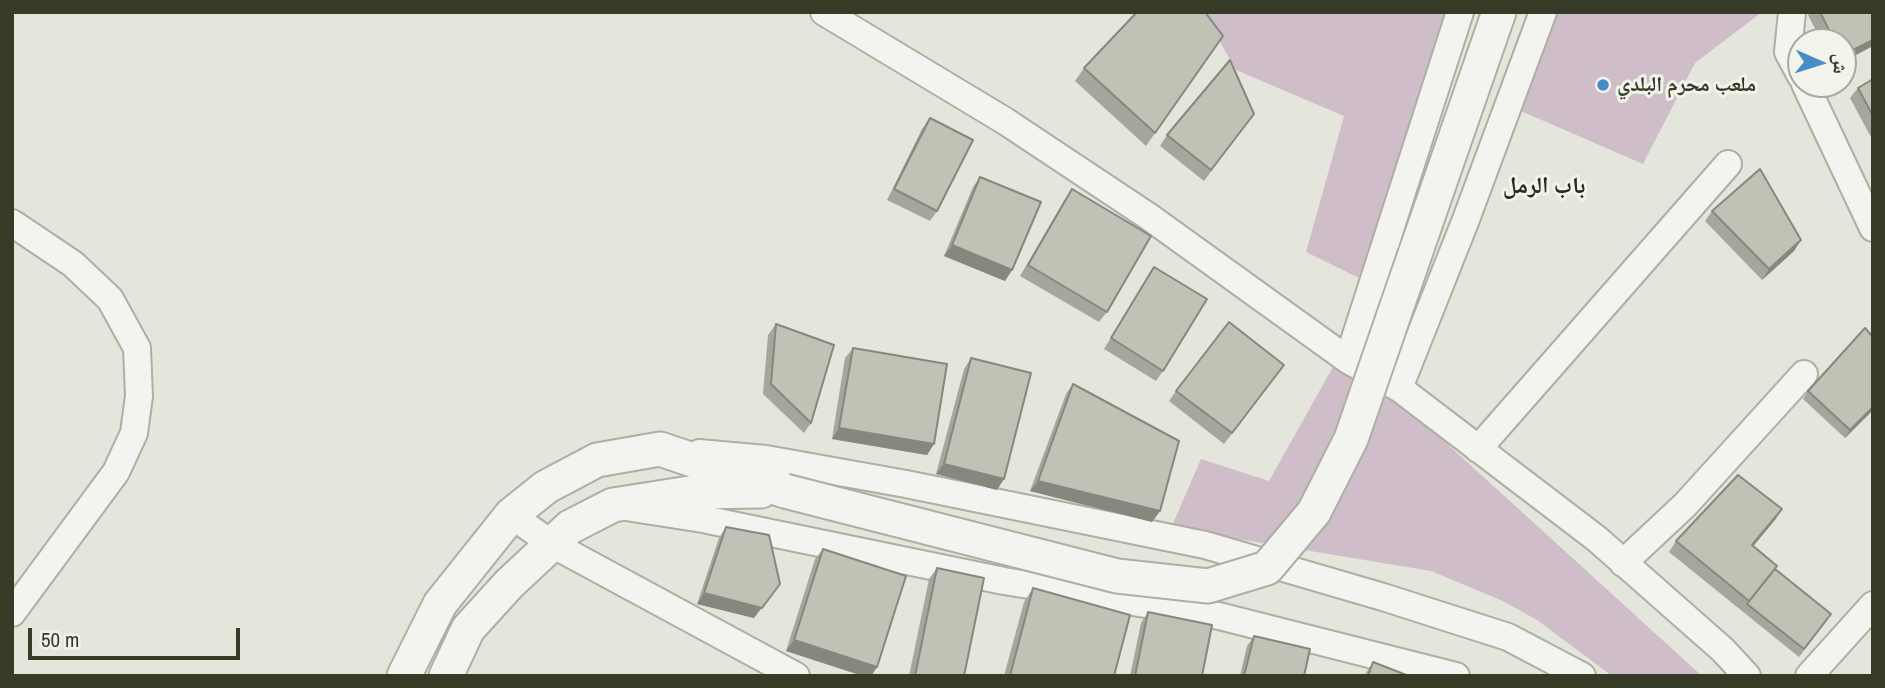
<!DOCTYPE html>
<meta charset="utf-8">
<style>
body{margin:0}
#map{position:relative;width:1885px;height:688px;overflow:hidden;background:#e4e6dc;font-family:"Archivo Narrow","Noto Naskh Arabic",sans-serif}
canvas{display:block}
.frame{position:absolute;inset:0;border:14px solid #363b27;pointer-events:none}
.north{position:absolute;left:1787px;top:28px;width:70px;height:70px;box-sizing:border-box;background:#f2f4eb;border:2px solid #a7aa9d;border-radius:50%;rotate:93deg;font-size:19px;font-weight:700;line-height:28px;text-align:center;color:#363b27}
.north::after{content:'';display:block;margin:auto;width:24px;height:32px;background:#458dc7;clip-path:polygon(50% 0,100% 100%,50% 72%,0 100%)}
.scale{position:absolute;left:28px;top:628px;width:212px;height:32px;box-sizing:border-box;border:4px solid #363b27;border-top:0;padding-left:9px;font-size:21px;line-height:24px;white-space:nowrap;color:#363b27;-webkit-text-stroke:5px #f2f4eb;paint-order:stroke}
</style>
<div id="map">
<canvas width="1885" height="688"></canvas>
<div class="frame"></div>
<div class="north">ش</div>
<div class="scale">50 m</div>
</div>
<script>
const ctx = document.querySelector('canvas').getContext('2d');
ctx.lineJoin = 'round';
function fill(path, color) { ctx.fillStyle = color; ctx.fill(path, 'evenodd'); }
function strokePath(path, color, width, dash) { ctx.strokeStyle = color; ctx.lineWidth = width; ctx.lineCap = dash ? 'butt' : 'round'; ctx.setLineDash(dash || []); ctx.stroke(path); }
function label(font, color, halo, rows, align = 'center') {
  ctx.font = font + ' "Archivo Narrow","Noto Naskh Arabic",sans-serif'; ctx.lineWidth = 6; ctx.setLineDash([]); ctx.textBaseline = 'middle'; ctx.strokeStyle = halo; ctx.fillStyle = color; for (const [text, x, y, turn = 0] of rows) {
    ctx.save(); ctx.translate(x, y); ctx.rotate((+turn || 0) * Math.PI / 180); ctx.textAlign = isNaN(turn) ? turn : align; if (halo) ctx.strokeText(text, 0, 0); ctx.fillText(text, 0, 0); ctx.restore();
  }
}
const green = new Path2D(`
 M1203,12H1450L1361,279L1306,252L1344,116L1236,70Z
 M1551,12H1762L1695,63L1643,164L1514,108Z
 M1343,349L1702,676H1612L1537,620L1503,601L1431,571L1171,528L1201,459L1269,481Z`);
const minor = new Path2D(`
 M824,12L1005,121L1148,216L1348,360L1399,388L1597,539L1723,650L1747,676
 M1792,12L1788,52L1801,76
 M1805,84L1873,228
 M12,223L73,264L110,299L137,348L139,396L134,433L116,472L12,613
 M1348,360L1460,12
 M1399,388L1465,222L1543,12
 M1478,449L1728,164
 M699,453L766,459L906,484L1205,545L1383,597L1508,637L1582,676
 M632,508L703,519L1004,581L1219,616L1456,676
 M511,515L552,544L796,676
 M1623,563L1685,505L1804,374
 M1809,676L1873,605`);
const tertiary = new Path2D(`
 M1415,254L1499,12
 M404,676L440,604L511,515L546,487L597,460L660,449L785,491
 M446,676L468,629L509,584L570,527L613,505L696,492L761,491`);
const tertiaryBridge = new Path2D(`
 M785,491L1117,576L1208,586L1267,568L1314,512L1351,439L1415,254`);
const wall = new Path2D(`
 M1810,12H1873L1843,42H1822L1808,15Z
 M1223,36L1146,146L1075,81L1084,68Z
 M1873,79V141L1850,98L1858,88Z
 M1254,114L1204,181L1160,146L1167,135Z
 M930,118L937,211L930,221L887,200L922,129Z
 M980,177L1012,270L1005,281L944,256L973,187Z
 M1072,189L1107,312L1099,322L1020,276L1065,199Z
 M1712,211L1794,251L1762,280L1705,221Z
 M1154,267L1163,371L1156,381L1104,349Z
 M776,324L811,423L804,433L763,394L768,335Z
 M853,348L934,444L927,455L832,439L845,358Z
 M971,358L997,490L936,474L964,369Z
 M1284,365L1224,444L1169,401L1176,391Z
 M1073,384L1160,511L1152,522L1030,491L1066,394Z
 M1808,391L1873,410L1845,438L1803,399Z
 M1782,509L1753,546L1826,622L1799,657L1669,552L1676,541Z
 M726,527L754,618L697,604L719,538Z
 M823,549L877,667L871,676H863L786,651L815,559Z
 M937,568L964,676H909L929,579Z
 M1033,588L1114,676H1004L1024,602Z
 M1148,612L1202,676H1130L1141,623Z
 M1254,636L1304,676H1240L1247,646Z
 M1373,662L1409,676H1364Z`);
const shadedWall = new Path2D(`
 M1873,40V46L1843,62V55Z
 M1801,240L1794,251L1762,280L1769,269Z
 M952,245L1012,270L1005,281L944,256Z
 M1873,407V410L1845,438L1850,430Z
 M839,428L934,444L927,455L832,439Z
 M944,464L1004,479L997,490L936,474Z
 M1038,481L1160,511L1152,522L1030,491Z
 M1782,509L1775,520L1745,556L1752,545Z
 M780,584L754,618L697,604L704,593Z
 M794,640L877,667L871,676H863L786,651Z`);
const building = new Path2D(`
 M1137,12H1205L1223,36L1155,133L1084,68Z
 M1820,12H1873V40L1843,55V42H1835Z
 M1230,60L1254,114L1211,170L1167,135Z
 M1873,79V116L1858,88Z
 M930,118L973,140L937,211L894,189Z
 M1760,169L1801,240L1769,269L1712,211Z
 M980,177L1041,202L1012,270L952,245Z
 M1072,189L1151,236L1107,312L1028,265Z
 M1154,267L1207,299L1163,371L1111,338Z
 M1229,322L1284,365L1232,433L1176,391Z
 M776,324L834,345L811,423L771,384Z
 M1865,328L1873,337V407L1850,430L1808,391Z
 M853,348L947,364L934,444L839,428Z
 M971,358L1031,373L1004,479L944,464Z
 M1073,384L1179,441L1160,511L1038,481Z
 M1738,475L1782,509L1752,545L1777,566L1749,601L1676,541Z
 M726,527L769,535L780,584L762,608L704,593Z
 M823,549L906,576L877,667L794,640Z
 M937,568L984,578L964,676H915Z
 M1775,569L1831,614L1804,649L1747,604Z
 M1033,588L1130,615L1114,676H1010Z
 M1148,612L1212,625L1202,676H1135Z
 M1254,636L1310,649L1304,676H1244Z
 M1373,662L1409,676H1368Z`);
const markers = [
 [1603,85,7,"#458dc7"]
];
const poiNames = [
 ["ملعب محرم البلدي",1617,85]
];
const neighbourhoodNames = [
 ["باب الرمل",1544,187]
];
fill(green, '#cfbec9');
strokePath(minor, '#acafa2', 30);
strokePath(tertiary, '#acafa2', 37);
strokePath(minor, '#f3f4ef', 26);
strokePath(tertiary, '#f3f4ef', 33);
strokePath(tertiaryBridge, '#acafa2', 37, []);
strokePath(tertiaryBridge, '#f3f4ef', 33);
fill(wall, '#a4a79b');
fill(shadedWall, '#86887e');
fill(building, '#bfc2b4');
strokePath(building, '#86887e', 2);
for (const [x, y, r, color] of markers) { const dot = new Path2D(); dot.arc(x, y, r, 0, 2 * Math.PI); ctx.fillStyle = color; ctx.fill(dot); strokePath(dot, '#f2f4eb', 2.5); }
label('bold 21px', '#363b27', '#f2f4eb', poiNames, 'left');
label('bold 23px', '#272c19', '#f2f4eb', neighbourhoodNames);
</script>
